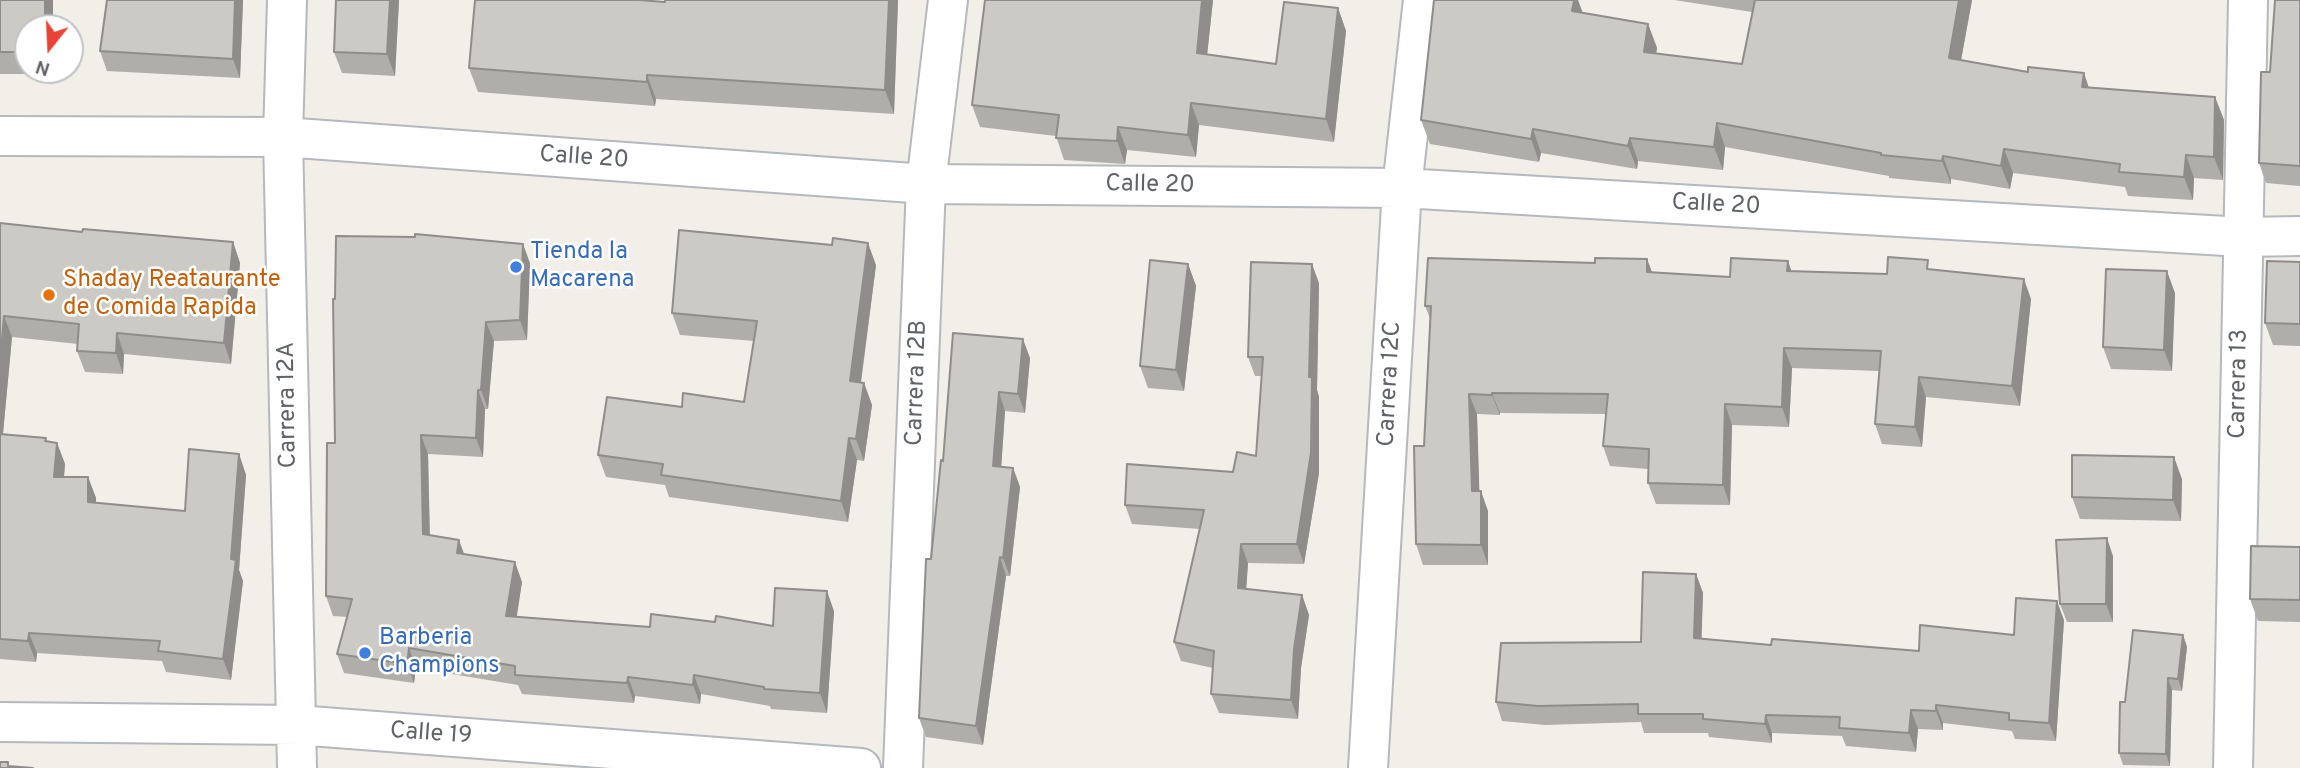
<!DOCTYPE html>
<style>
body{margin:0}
#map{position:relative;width:2300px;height:768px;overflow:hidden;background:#f1efe8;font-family:Overpass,sans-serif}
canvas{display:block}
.north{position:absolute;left:14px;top:14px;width:70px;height:70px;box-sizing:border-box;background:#fff;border:2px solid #bfc1c3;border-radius:50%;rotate:198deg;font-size:19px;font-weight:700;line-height:28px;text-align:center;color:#5f6368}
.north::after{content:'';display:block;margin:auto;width:24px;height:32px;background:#ea4335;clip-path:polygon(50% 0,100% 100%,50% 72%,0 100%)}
</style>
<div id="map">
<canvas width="2300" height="768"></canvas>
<div class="north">N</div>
</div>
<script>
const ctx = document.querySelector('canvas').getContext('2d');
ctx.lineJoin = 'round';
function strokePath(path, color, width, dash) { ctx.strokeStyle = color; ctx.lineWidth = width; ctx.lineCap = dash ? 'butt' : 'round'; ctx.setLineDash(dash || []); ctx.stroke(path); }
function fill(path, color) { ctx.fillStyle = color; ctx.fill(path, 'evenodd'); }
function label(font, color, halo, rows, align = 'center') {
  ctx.font = font + ' Overpass,sans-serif'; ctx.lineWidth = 5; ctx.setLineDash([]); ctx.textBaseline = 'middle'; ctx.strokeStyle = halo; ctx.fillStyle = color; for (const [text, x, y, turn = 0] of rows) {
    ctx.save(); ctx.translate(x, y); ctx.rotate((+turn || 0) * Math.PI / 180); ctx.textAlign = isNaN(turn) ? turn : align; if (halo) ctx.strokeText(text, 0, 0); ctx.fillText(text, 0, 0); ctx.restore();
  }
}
const street = new Path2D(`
 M287,0L283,137L297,768
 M0,136L283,137L926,184L1402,188L2243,237L2300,236
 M0,722L297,725L861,768
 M903,768L926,184L948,0
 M1368,768L1402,188L1423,0
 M2233,768L2248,0`);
const wall = new Path2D(`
 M0,0H53V28H28V70H53V74H0Z
 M107,0H243L240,78L107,71L100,51Z
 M399,0L395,76L342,73L334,52Z
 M898,0L894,114L656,99L655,106L478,92L469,68Z
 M985,0H1213L1207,54L1276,64L1338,8L1346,31L1334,142L1199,125L1196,157L1127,150L1125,164L1064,160L1056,136L980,127L972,105Z
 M1578,0L1582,13L1648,24L1657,48L1656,54L1742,64L1752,12L1674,0H1972L1961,60L2089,88L2215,97L2224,120L2223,180L2194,178L2193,200L2128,196L2125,187L2013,173L2010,189L1951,179V184L1889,178V176L1725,147L1723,170L1638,161L1637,169L1541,153L1539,162L1430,144L1421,120Z
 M2300,0V186L2266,183L2259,163L2270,72Z
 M0,223L82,232L233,242L240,263L231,364L124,354L123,374L85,372L77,351L78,344L12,337L3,434L46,438L47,441L57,443L65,464L64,477H88L96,498V503L185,511L239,454L246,475L239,570L243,581L231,680L166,672L162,661L37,653L36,662L0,659Z
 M1647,259L1652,273L1730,277L1792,272L1887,274L1931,269L2031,299L2020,406L1926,397L1922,447L1882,444L1875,424L1879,371L1792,368L1789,427L1732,425L1730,505L1656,504L1648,483V469L1610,466L1603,446L1606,414L1500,413V415L1477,414L1479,491L1488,511V565H1423L1416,544L1424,446L1430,318L1425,306L1595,263Z
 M2300,262V346L2273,345L2265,323Z
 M530,263L527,340L494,341L488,409H485L483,457L428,454L430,535L464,554L522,582L516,617L650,627L715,622L773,626L834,611L827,713L771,709L770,706L701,694L700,704L635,696L634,703L522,694L518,685L416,668L414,683L344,673L337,654L347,617L333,616L326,596L335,443Z
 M1188,264L1196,286L1184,391L1148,388L1140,366Z
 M876,265L861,383H864L872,405L864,461L857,460L848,522L669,497L665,485L606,477L598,455L682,407L744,402L754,341L680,335L672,313Z
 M1319,283L1317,390L1319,397V473L1304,564L1248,563L1246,589L1302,595L1309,615L1301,668L1298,719L1219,713L1211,694L1213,668L1181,661L1174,642L1200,529L1132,524L1125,505L1233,472L1256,456L1262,376H1255L1248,357Z
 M2175,293L2172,371L2111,369L2103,347Z
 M953,333L1030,358L1025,413L1005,411L1001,467L1013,468L1020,487L1010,576H1006L983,745L926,737L919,718L931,559L943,461Z
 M2182,479L2181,521L2080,519L2072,497Z
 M2300,547V622L2258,621L2250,599Z
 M2113,556V622H2067L2060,604Z
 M1696,574L1703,593L1701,639L1771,645L1919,651L2014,635L2064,620L2056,741L2015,739L2012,731L1943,723V730L1918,729L1916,752L1846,746L1842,736L1772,733V743L1709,737L1708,733H1644L1641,722L1545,725L1502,721L1496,702L1641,642Z
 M2183,635L2187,647L2182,691L2172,690L2170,766L2123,765L2119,753L2125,702Z`);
const shadedWall = new Path2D(`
 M45,0H53V28H45Z
 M235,0H243L240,78L233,59Z
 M390,0H399L395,76L387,54Z
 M889,0H898L894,114L885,90Z
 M1202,0H1213L1205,75L1197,53Z
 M1574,0H1578L1584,16L1572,11Z
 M1959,0H1972L1957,82L1949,58Z
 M1338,8L1346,31L1334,142L1326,119Z
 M1648,24L1657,48L1652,76L1644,52Z
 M2084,73L2092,97L2082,87Z
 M647,75L656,99L655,106L647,82Z
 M2215,97L2224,120L2223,180L2214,157Z
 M1191,103L1199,125L1196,157L1188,135Z
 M1717,123L1725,147L1723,170L1714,147Z
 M1118,127L1127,150L1125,164L1117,141Z
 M1533,129L1541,153L1539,162L1531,139Z
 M1630,138L1638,161L1637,169L1628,146Z
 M2004,149L2013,173L2010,189L2001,166Z
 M2186,155L2194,178L2193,200L2184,177Z
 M1943,156L1951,179V184L1942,161Z
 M233,242L240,263L231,364L224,343Z
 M868,243L876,265L858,403L850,381Z
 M523,244L530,263L527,340L520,320Z
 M1647,259L1655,280L1647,272Z
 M1788,261L1795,281L1787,271Z
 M1188,264L1196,286L1184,391L1176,370Z
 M1312,264L1319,283L1317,390L1319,397V473L1304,564L1297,544L1309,377Z
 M2167,271L2175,293L2172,371L2164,350Z
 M2024,279L2031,299L2020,406L2012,386Z
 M4,316L12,337L1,454L0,451V362Z
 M486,322L494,341L488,409L481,390Z
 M117,333L124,354L123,374L116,353Z
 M1023,339L1030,358L1025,413L1018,394Z
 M1784,348L1792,368L1789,427L1782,407Z
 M1919,377L1926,397L1922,447L1915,427Z
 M864,383L872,405L864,461L856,439Z
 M478,390L485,409L483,457L476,438Z
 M999,392L1005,411L1000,485L993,466Z
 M1492,393L1500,413V415L1492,395Z
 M1469,394L1477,414L1480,511L1472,491Z
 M1725,404L1732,425L1730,505L1723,485Z
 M421,435L428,454L430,553L423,534Z
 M849,438L857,460L848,522L841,501Z
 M57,443L65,464L62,498L54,477Z
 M239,454L246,475L239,570L243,581L231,680L223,659Z
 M2174,457L2182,479L2181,521L2173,500Z
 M1013,468L1020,487L1010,576L1003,558Z
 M88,477L96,498V523L88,502Z
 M1481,491L1488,511V565L1481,545Z
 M2107,538L2113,556V622L2106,604Z
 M459,540L466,559L457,553Z
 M1241,544L1248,563L1245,608L1238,588Z
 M1000,557L1006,576L983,745L976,726Z
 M515,562L522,582L514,635L506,616Z
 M1696,574L1703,593L1701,657L1694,638Z
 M827,591L834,611L827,713L820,693Z
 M1302,595L1309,615L1301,668L1298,719L1291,700L1294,649Z
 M2057,601L2064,620L2056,741L2049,723Z
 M29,633L37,653L36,662L28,641Z
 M2183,635L2187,647L2182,691L2178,679Z
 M409,648L416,668L414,683L407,664Z
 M694,675L701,694L700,704L693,685Z
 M628,677L635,696L634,703L627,683Z
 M2168,678L2172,690L2170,766L2166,754Z
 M1936,705L1943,723V730L1936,711Z
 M1911,710L1918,729L1916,752L1909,733Z
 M1766,715L1772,733V743L1765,724Z`);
const building = new Path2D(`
 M0,0H45V28H28V52H0Z
 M107,0H235L233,59L100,51Z
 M336,0H390L387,54L334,52Z
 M475,0H639L665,2V0H889L885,90L647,75V82L469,68Z
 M985,0H1202L1197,53L1276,64L1284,2L1338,8L1326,119L1191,103L1188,135L1118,127L1117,141L1056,138L1059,115L972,105Z
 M1434,0H1574L1572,11L1648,24L1644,52L1742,64L1755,0H1959L1949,58L2028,72V67L2084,73L2082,87L2215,97L2214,157L2186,155L2184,177L2119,172L2120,164L2004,149L2001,166L1943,156L1942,161L1881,155V153L1717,123L1714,147L1630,138L1628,146L1533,129L1531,139L1421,120Z
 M2275,0H2300V166L2259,163L2261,72H2270Z
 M0,223L82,232L83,229L233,242L224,343L117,333L116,353L77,351L79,324L4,316L0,362Z
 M679,230L832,245L833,238L868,243L850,381L864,383L856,439L849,438L841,501L661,475L663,464L598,455L607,397L682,407L683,393L744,402L757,321L672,313Z
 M415,234L523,244L520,320L486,322L481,390H478L476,438L421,435L423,534L459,540L457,553L515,562L506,616L650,627L651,614L715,622L716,616L773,626L775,588L827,591L820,693L764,689V687L694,675L693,685L628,677L627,683L515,675V666L409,648L407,664L337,654L352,599L326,596L327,443H335L333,299H335L336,236L415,237Z
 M1888,257L1928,260L1927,269L2024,279L2012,386L1919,377L1915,427L1875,424L1881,351L1784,348L1782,407L1725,404L1723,485L1648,483L1649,449L1603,446L1608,394L1492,393V395L1469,394L1472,491H1481V545L1416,544L1414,446H1424L1431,306H1425L1428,258L1595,263V258L1647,259V272L1730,277L1731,258L1788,261L1787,271L1887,274Z
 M1150,260L1188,264L1176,370L1140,366Z
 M2267,261L2300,262V324L2265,323Z
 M1251,262L1312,264L1309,377H1312L1311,453L1297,544H1241L1238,588L1302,595L1294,649L1291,700L1211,694L1214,651L1174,642L1204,510L1125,505L1127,464L1233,472L1237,452L1256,456L1263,357H1248Z
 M2106,269L2167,271L2164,350L2103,347Z
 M953,333L1023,339L1018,394L999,392L993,466L1013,468L1003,558L1000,557L976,726L919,718L926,559H931L941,460L943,461Z
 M0,434L46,438L45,441L57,443L54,477H88V502L185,511L189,449L239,454L231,559L236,560L223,659L158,651L160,641L29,633L28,641L0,639Z
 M2072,455L2174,457L2173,500L2072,497Z
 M2107,538L2106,604H2060L2056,540Z
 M2251,546L2300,547V600L2250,599Z
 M1643,572L1696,574L1694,638L1771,645L1772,639L1919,651L1920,625L2014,635L2016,598L2057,601L2049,723L2009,720V713L1936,705V711L1911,710L1909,733L1839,728L1840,717L1766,715L1765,724L1703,719V714H1638V704L1538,706L1496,702L1501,643L1641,642Z
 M2133,630L2183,635L2178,679L2168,678L2166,754L2119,753L2120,702H2125Z
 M0,762H8V766L33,768H0Z`);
const markers = [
 [516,267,7,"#3f7fe0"],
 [49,295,7,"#e8710a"],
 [365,653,7,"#3f7fe0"]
];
const streetNames = [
 ["Calle 20",584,159,4],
 ["Calle 20",1150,186,1],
 ["Calle 20",1716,206,3],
 ["Carrera 12B",918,383,-88],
 ["Carrera 12C",1391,384,-87],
 ["Carrera 13",2240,384,-89],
 ["Carrera 12A",289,405,-91],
 ["Calle 19",431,735,4]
];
const shopNames = [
 ["Tienda la",530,253],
 ["Macarena",530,281],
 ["Barberia",379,639],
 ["Champions",379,667]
];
const foodNames = [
 ["Shaday Reataurante",63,281],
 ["de Comida Rapida",63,309]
];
strokePath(street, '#b5b8bc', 42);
strokePath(street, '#fff', 38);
fill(wall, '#afaea9');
fill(shadedWall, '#8f8d8a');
fill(building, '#cccac5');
strokePath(building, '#8f8d8a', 2);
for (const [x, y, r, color] of markers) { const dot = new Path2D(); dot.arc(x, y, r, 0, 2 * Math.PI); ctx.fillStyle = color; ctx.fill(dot); strokePath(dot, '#fff', 2.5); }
label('24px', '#5f6368', '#fff', streetNames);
label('24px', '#366cbe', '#fff', shopNames, 'left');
label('24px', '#c56008', '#fff', foodNames, 'left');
</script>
